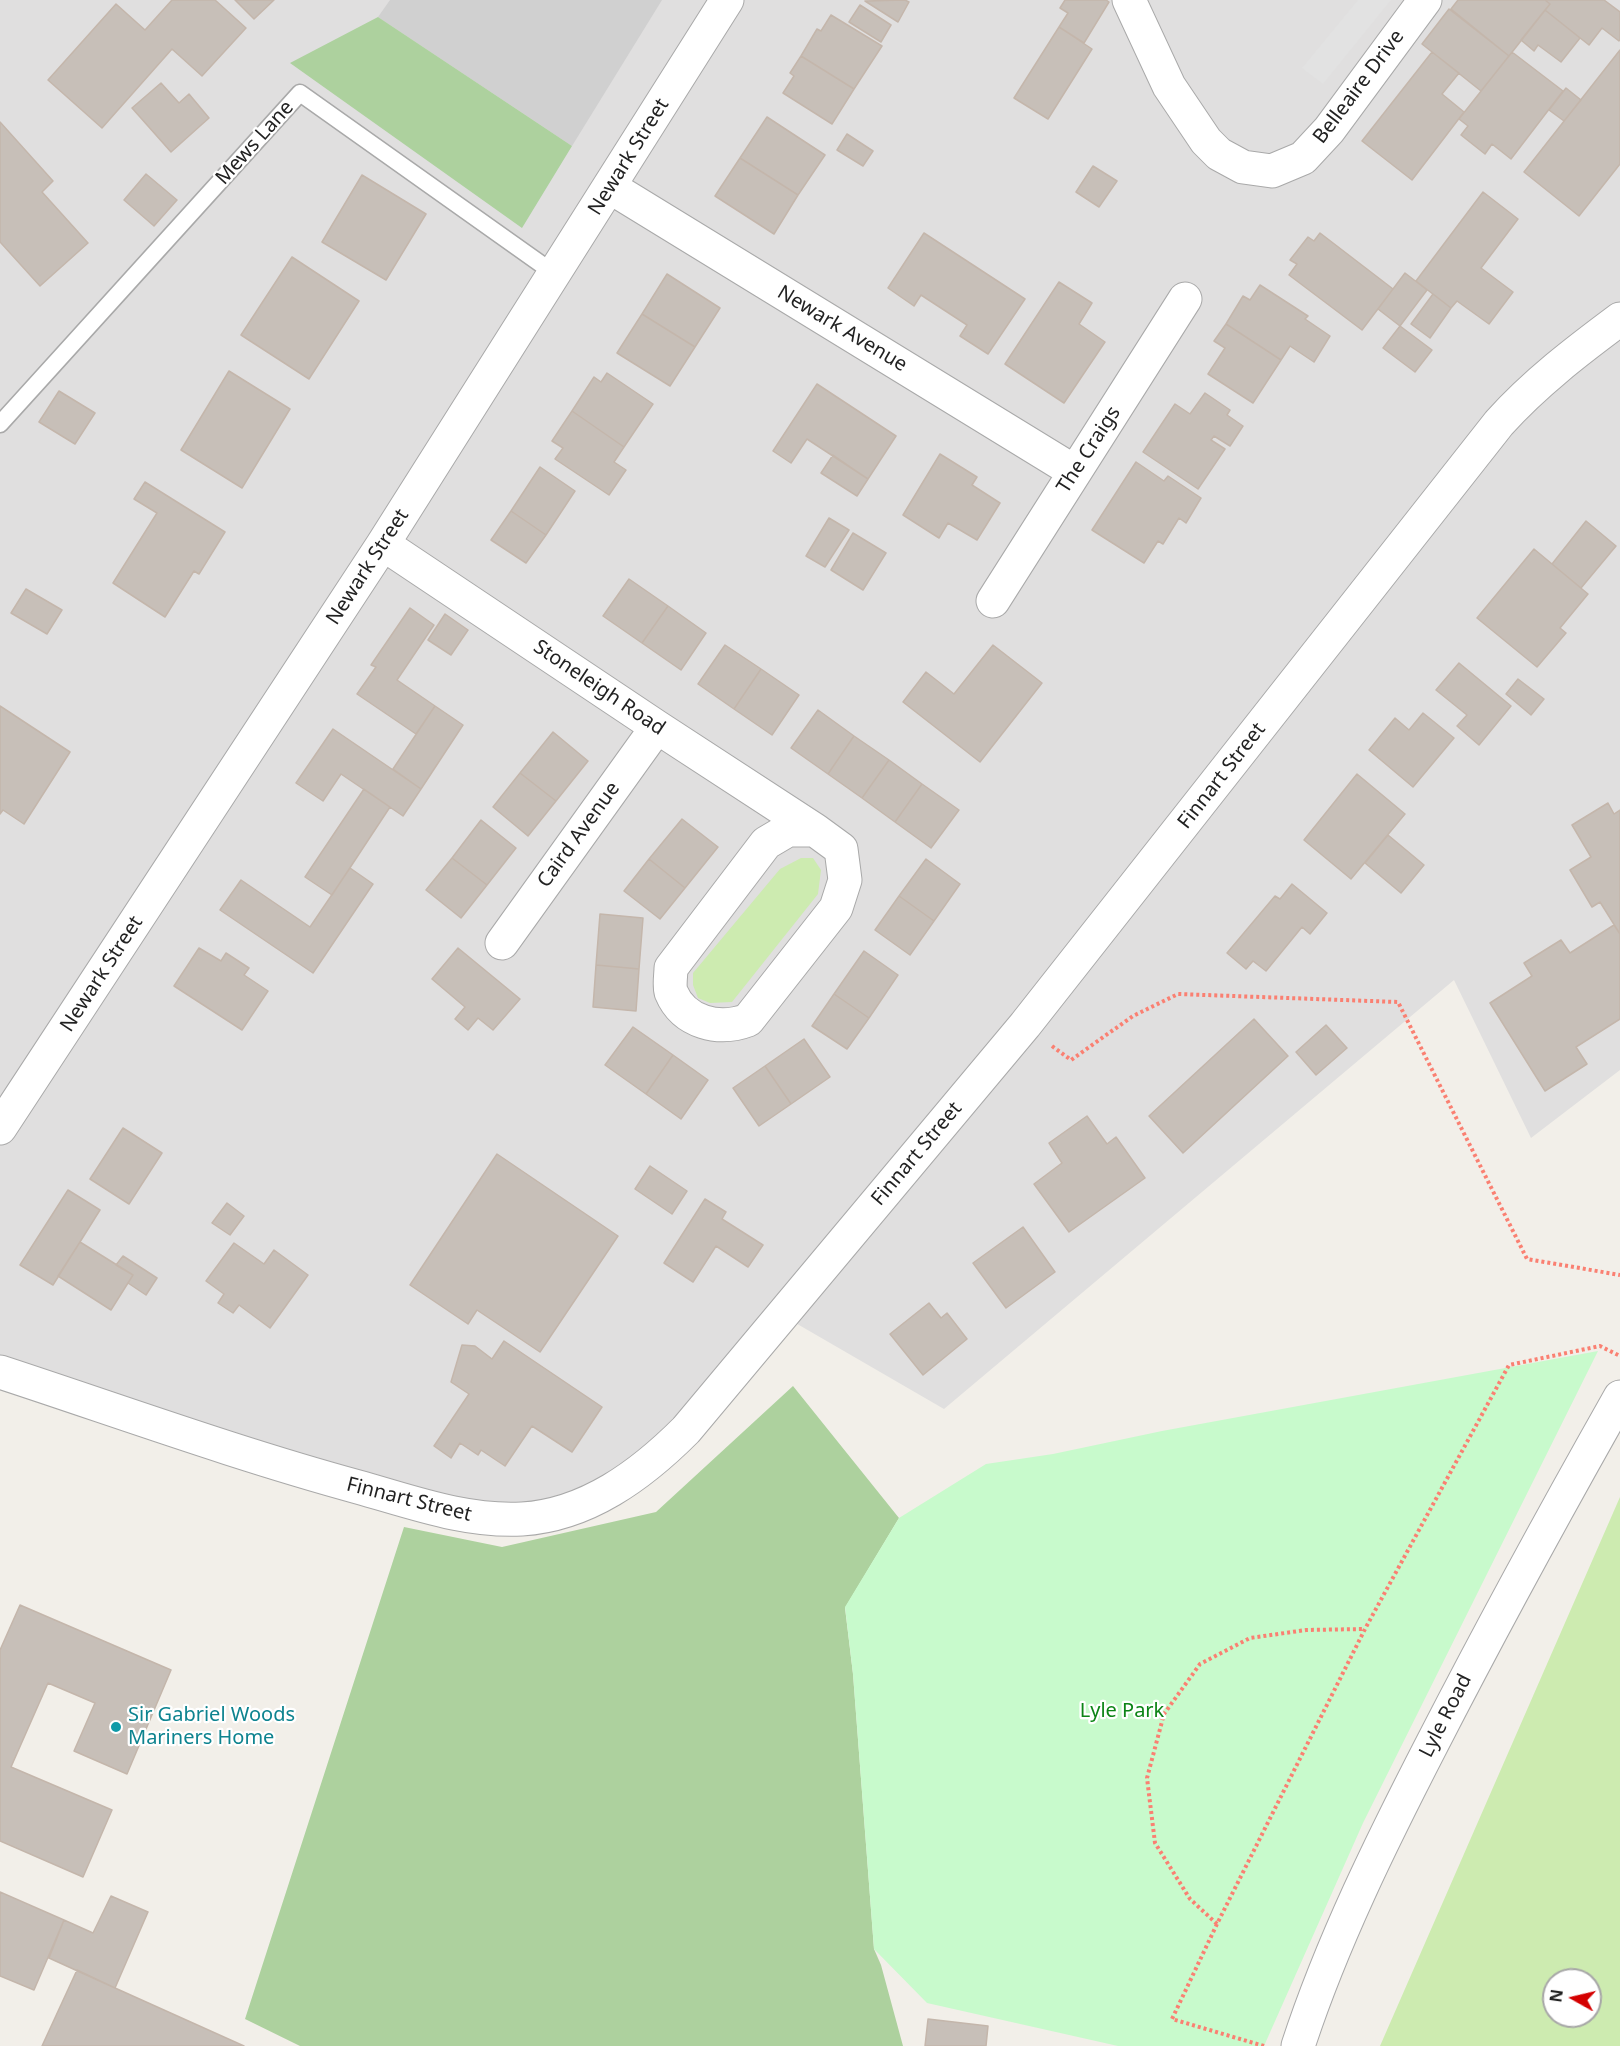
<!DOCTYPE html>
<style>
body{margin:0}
#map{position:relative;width:1620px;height:2046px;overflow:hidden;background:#f2efe9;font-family:"Noto Sans",sans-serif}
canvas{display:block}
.north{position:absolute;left:1542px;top:1968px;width:60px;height:60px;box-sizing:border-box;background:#fff;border:2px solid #a7a7a7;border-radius:50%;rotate:278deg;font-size:16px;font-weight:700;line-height:24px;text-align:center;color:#222}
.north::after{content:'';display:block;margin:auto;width:21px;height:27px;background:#d40000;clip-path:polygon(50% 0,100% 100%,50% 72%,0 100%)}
</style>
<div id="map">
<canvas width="1620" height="2046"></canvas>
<div class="north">N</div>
</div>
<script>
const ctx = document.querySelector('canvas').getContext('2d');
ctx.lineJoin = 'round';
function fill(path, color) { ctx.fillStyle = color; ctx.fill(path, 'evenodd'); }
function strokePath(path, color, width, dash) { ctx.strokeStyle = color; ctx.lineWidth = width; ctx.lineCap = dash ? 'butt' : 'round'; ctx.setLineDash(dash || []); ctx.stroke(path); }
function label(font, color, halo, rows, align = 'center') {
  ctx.font = font + ' "Noto Sans",sans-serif'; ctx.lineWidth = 4.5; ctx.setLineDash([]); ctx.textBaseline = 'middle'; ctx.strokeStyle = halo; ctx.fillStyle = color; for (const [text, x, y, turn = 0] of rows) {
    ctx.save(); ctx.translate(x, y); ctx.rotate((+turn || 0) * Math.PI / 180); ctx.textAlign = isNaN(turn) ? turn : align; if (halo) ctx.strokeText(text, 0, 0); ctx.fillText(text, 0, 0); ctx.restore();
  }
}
const residential = new Path2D(`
 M0,0H1620V1070L1531,1138L1454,980L944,1409L780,1314L629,1487L505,1527L0,1369Z`);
const religious = new Path2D(`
 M390,0H662L572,146L378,17Z`);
const grass = new Path2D(`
 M801,858H813L821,870L818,894L732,1002L710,1003L698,998L693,985V973L780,869Z
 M1620,1497V2046H1380ZM1554,1980H1590V2016H1554Z`);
const forest = new Path2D(`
 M378,17L572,146L522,228L290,63Z
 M793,1386L899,1518L845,1608L853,1674L874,1949L881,1965L903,2046H300L245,2019L404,1527L502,1547L656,1512Z`);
const park = new Path2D(`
 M1598,1351L1363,1823L1264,2046H1118L927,2003L874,1949L853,1674L845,1607L899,1518L986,1464L1053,1454L1162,1431Z`);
const parking = new Path2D(`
 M1358,0H1391L1323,84L1302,68Z`);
const building = new Path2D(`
 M172,0H215L246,28L202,76L172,49L102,128L48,80L116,4L145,30Z
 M235,0H274L254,19Z
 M905,0L909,2L898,22L865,1Z
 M1065,0H1106L1109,2L1084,43L1059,27L1068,13L1060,8Z
 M1458,0H1545L1550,4L1509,56L1451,9Z
 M1545,0H1604L1620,12V39L1619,41L1602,28L1589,45L1545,10L1550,4Z
 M860,5L891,25L881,42L849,22Z
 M1449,9L1509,56L1481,91L1422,44Z
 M1545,10L1580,38L1561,62L1538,45L1534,51L1521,40Z
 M831,15L882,46L854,89L801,56L817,29L821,31Z
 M1059,27L1092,49L1048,119L1014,98Z
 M1620,50V164L1579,216L1524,172Z
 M1432,52L1459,73L1442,94L1464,112L1412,180L1362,141Z
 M1512,52L1563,91L1511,159L1492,144L1485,154L1461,135L1468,126L1459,119Z
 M801,56L854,89L832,124L783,93L794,76L790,73Z
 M161,83L179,103L189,94L209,118L171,152L132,108Z
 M1566,88L1581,100L1564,121L1549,110Z
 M767,117L825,155L798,195L740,158Z
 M0,122L53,181L42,192L88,243L40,286L0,242Z
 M847,134L873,151L863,166L837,150Z
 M740,158L798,195L774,234L715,196Z
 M1093,166L1117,181L1099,207L1076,192Z
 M146,174L177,200L154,226L124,200Z
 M362,175L426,214L386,280L322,242Z
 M1483,192L1518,219L1481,268L1513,292L1489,324L1457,301L1451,308L1416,281Z
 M924,233L1025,299L988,354L960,336L967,325L921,295L914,306L888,288Z
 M1320,233L1393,289L1362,330L1289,275L1297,264L1290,260L1308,237L1314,241Z
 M292,257L359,301L309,379L241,335Z
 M1405,273L1427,290L1400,326L1378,309Z
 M667,274L720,308L695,347L642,314Z
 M1059,282L1092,303L1079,324L1105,342L1064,403L1005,364Z
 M1260,285L1308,316L1305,319L1330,336L1314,362L1290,346L1281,360L1226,324L1243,296L1250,300Z
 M1433,294L1451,308L1430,338L1411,324Z
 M642,314L695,347L670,386L617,353Z
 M1226,324L1281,360L1253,403L1208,374L1225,348L1214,341Z
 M1400,326L1432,350L1415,372L1383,348Z
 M229,371L290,409L242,488L181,450Z
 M607,373L653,404L624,447L572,411L594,377L601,382Z
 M817,384L896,436L868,479L807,439L791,463L773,451Z
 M59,391L95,413L75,444L39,422Z
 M1205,393L1230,410L1227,415L1243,426L1230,446L1214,436L1211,440L1225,449L1198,489L1143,452L1175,404L1190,414Z
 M572,411L624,447L614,462L626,470L609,495L555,459L563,448L552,441Z
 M940,454L977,477L972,485L1000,503L977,540L948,523L939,538L903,515Z
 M833,455L868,479L857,496L821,473Z
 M1136,462L1164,481L1168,476L1201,498L1186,523L1179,518L1163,544L1158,541L1144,563L1092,530Z
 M540,467L575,491L546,535L511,511Z
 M145,482L225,532L199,574L194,571L165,617L113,583L157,513L134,499Z
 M511,511L546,535L526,563L491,540Z
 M829,518L849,530L825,567L806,556Z
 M1586,521L1616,546L1581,588L1552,564Z
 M853,533L886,553L863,590L831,570Z
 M1534,549L1588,594L1560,628L1566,633L1537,667L1477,618Z
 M629,579L668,606L642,643L603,616Z
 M26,589L62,610L47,634L11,613Z
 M668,606L706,633L681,670L642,643Z
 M410,608L434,625L397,680L435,706L416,734L357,694L376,667L371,665Z
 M445,614L468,630L451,655L428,640Z
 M725,645L761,669L734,709L698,684Z
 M993,645L1042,683L980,762L903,702L926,672L954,694Z
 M1459,663L1511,706L1479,745L1457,726L1467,715L1436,690Z
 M761,669L799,695L772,735L734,709Z
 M1518,679L1544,699L1531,715L1506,694Z
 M0,706L70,752L24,824L3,810L0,814Z
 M435,706L463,725L421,789L393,769Z
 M818,710L854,736L828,774L791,748Z
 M1423,713L1454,738L1413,787L1369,750L1395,718L1409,730Z
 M333,729L421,789L403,816L341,774L323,801L296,783Z
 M553,732L588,761L556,801L520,773Z
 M854,736L889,760L862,798L828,774Z
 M889,760L922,784L895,822L862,798Z
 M520,773L556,801L528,836L493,807Z
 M1357,774L1405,814L1351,879L1304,840Z
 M922,784L959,810L931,848L895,822Z
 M364,789L390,807L332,895L305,877Z
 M1608,803L1614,814L1620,810V934L1600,902L1592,907L1570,870L1591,857L1572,825Z
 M682,819L718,847L685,888L649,859Z
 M481,820L516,848L487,885L452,858Z
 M1388,835L1424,865L1401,893L1365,863Z
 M452,858L487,885L461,918L426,890Z
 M649,859L685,888L660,919L624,891Z
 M926,859L960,884L934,921L899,896Z
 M350,868L373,884L313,973L220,910L241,880L310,927Z
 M1292,884L1327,913L1310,934L1302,927L1266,971L1253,961L1246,969L1227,953L1275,896L1280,899Z
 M899,896L934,921L910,955L875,930Z
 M600,914L643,918L639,969L596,965Z
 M1614,925L1620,934V1019L1576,1047L1587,1064L1545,1091L1490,1003L1532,976L1524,963L1561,940L1570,953Z
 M199,948L221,961L226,953L249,968L244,975L268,991L242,1030L174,986Z
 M458,948L520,999L493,1030L478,1018L468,1030L455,1019L465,1007L432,979Z
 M864,951L898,975L869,1018L834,994Z
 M596,965L639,969L636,1011L593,1007Z
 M834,994L869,1018L847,1049L812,1026Z
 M1254,1019L1288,1056L1183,1153L1149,1116Z
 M1326,1025L1347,1048L1316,1075L1296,1052Z
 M633,1027L673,1055L646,1094L605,1065Z
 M804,1039L830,1077L791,1104L765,1066Z
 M673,1055L708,1080L681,1119L646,1094Z
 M765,1066L791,1104L759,1126L733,1088Z
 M1087,1116L1107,1144L1116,1137L1145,1178L1069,1232L1034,1184L1062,1163L1049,1143Z
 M123,1128L162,1153L129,1204L90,1179Z
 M497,1154L618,1236L540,1352L477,1310L468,1324L410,1285Z
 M650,1166L687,1191L672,1214L635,1189Z
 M68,1190L100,1210L53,1285L20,1265Z
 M705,1199L726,1212L722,1219L763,1245L748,1267L716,1246L693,1282L664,1263Z
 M227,1203L244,1216L230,1235L212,1223Z
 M1023,1227L1055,1272L1006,1308L973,1263Z
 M80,1242L133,1275L111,1310L58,1276Z
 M234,1243L264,1264L274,1250L308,1275L270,1328L239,1305L233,1313L218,1303L224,1294L206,1281Z
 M123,1256L157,1278L146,1295L128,1283L133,1275L116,1265Z
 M929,1303L941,1318L947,1313L967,1339L923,1375L890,1334Z
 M504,1341L602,1407L572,1452L532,1426L505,1466L481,1450L478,1455L460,1443L451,1458L434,1446L469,1394L451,1382L462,1345L475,1346L492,1359Z
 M20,1605L171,1670L127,1774L74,1751L95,1703L48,1683L11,1767L112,1810L83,1877L0,1841V1650Z
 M0,1892L64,1920L34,1990L0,1976Z
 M111,1896L148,1912L115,1988L49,1958L64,1920L93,1933Z
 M77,1970L115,1988L244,2046H42Z
 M928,2019L988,2026L986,2046H925Z`);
const path = new Path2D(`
 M1052,1046L1071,1060L1133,1016L1178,994L1398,1002L1527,1259L1620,1275
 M1217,1924L1190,1899L1155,1843L1147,1778L1164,1714L1200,1664L1250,1638L1306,1630L1364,1629
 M1264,2046L1172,2019L1217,1924L1365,1629L1509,1365L1600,1346L1620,1356`);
const service = new Path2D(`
 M0,424L300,93L555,274`);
const minor = new Path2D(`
 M1129,0L1169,86L1206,141L1219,154L1243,167L1272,171L1303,158L1329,130L1425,0
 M610,187L1075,472
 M383,544L657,727L815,830
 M993,601L1185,299
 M788,830H815L841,849L845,880L836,908L748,1020C719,1031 684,1023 671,992C669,985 671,975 671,968L766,843Z
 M502,943L657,727
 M0,1128L383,544L727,0
 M0,1372C119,1411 237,1454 358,1487C412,1502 465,1522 522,1519C587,1515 641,1475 686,1430L1025,1025L1499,423C1535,383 1577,351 1620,319
 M1298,2046C1332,1942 1382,1841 1432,1744C1492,1627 1555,1512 1620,1397`);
const markers = [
 [116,1727,6,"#0f9aa8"]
];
const streetNames = [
 ["Belleaire Drive",1359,87,-53],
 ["Mews Lane",255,143,-48],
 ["Newark Street",629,157,-58],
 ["Newark Avenue",842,329,31],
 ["The Craigs",1089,450,-57],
 ["Newark Street",368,567,-57],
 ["Stoneleigh Road",599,688,34],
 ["Finnart Street",1222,776,-52],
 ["Caird Avenue",579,835,-54],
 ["Newark Street",102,974,-57],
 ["Finnart Street",917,1154,-50],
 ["Finnart Street",409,1500,14],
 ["Lyle Road",1446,1716,-63]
];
const parkNames = [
 ["Lyle Park",1122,1711]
];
const cultureNames = [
 ["Sir Gabriel Woods",128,1715],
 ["Mariners Home",128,1738]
];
fill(residential, '#e0dfdf');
fill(religious, '#d0d0d0');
fill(grass, '#cdebb0');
fill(forest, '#add19e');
fill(park, '#c8facc');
fill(parking, '#e2e2e2');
fill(building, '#c7bfb8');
strokePath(building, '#c4b6ab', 1.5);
strokePath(service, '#a9a9a9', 19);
strokePath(minor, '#a9a9a9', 35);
strokePath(path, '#fa8072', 4, [3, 3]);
strokePath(service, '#fff', 16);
strokePath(minor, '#fff', 33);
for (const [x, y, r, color] of markers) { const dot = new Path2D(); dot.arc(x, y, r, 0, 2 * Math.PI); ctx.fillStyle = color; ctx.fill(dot); strokePath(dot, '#fff', 2); }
label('20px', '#222', '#fff', streetNames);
label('20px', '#0c8416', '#fff', parkNames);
label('20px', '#0d838f', '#fff', cultureNames, 'left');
</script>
